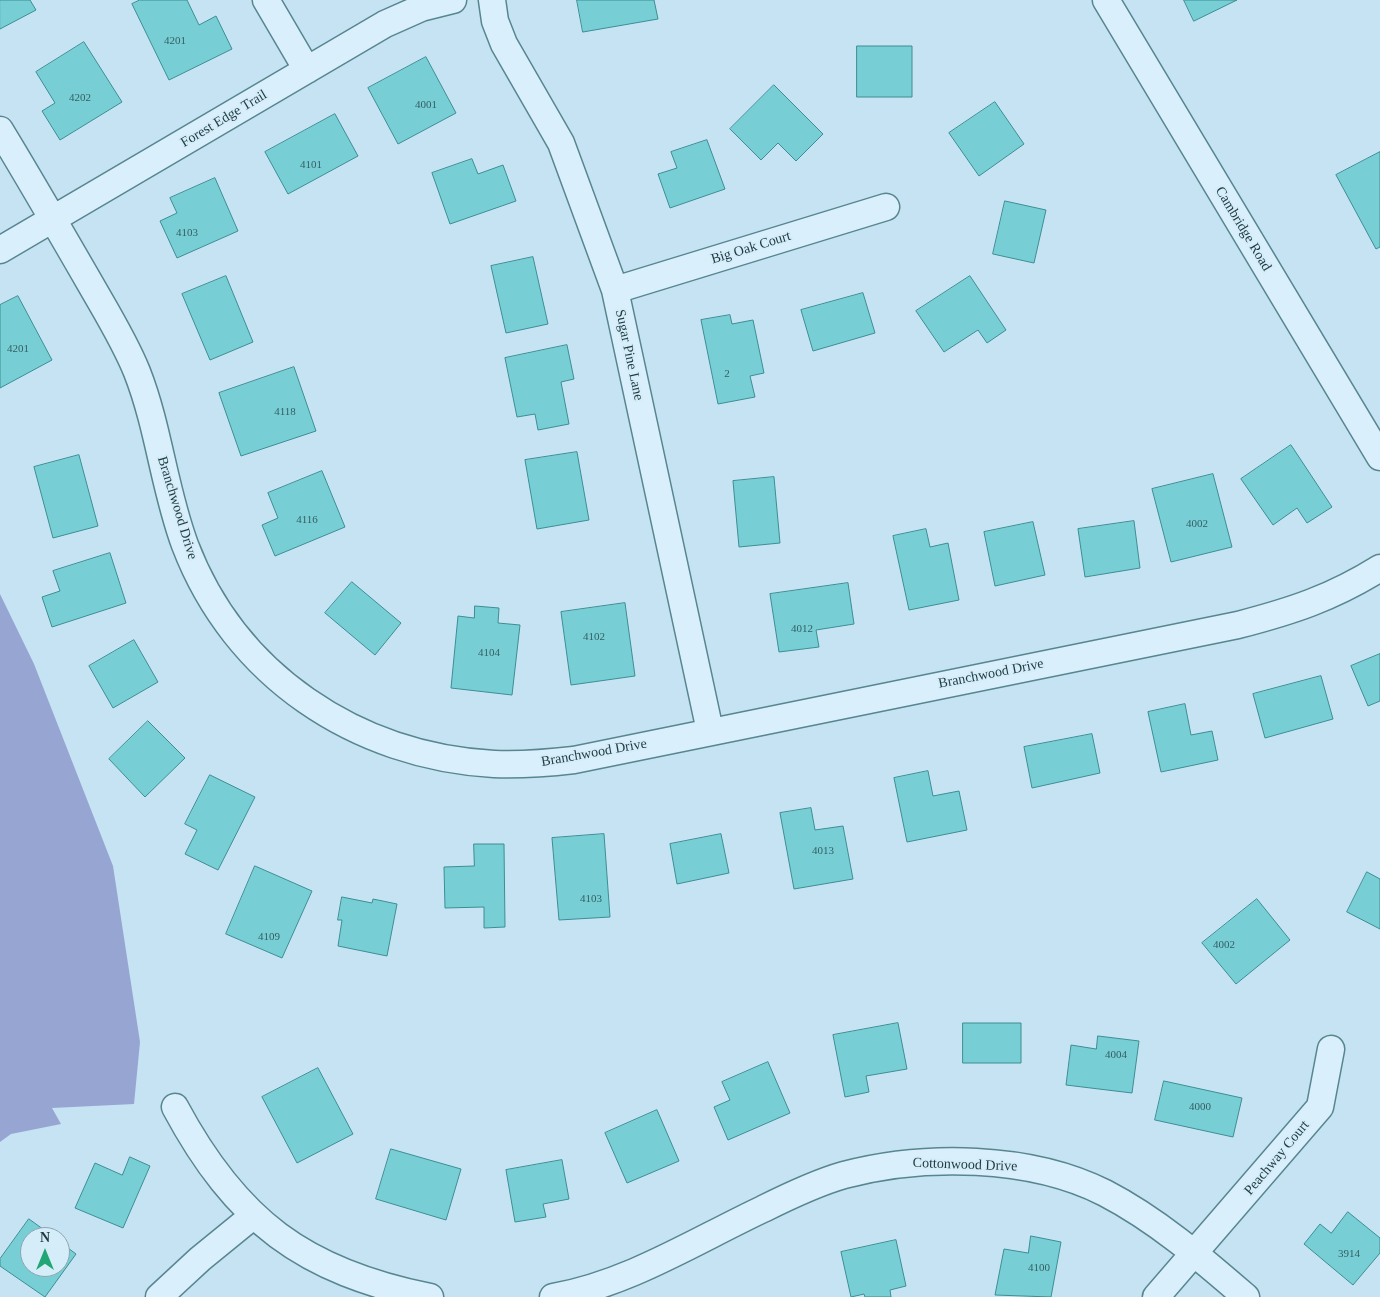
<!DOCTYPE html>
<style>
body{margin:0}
#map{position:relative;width:1380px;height:1297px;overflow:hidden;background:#c5e3f3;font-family:Georgia,serif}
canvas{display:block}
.north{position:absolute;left:20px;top:1227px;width:50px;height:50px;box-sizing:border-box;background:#d5ecf9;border:1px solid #8ca5af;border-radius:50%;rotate:0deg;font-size:14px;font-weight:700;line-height:20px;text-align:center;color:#1e3a3f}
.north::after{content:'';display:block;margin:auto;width:18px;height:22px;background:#22a676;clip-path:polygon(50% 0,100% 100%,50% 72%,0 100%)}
</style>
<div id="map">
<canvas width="1380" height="1297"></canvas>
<div class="north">N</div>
</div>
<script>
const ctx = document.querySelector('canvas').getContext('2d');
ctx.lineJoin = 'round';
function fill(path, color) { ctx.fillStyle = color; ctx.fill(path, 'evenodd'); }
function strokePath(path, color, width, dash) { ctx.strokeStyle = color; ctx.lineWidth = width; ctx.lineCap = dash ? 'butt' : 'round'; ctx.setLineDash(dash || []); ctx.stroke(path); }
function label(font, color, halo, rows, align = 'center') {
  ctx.font = font + ' Georgia,serif'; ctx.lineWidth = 4; ctx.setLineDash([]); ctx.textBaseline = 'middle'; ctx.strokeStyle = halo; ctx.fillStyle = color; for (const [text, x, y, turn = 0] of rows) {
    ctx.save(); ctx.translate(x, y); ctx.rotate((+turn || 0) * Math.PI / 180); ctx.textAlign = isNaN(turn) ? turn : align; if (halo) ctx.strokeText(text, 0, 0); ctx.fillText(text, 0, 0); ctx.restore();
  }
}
const green = new Path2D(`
 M0,594L34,664L113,866L140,1042L134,1104L52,1108L61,1124L11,1134L0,1142Z`);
const building = new Path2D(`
 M0,0H30L36,10L0,29Z
 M140,0H187L199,25L216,16L232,49L169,80L132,4Z
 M577,0H654L658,19L583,32Z
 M1184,0H1237L1194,21Z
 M84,42L122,102L60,140L42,111L55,103L36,72Z
 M857,46H912V97H857Z
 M426,57L456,113L398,144L368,88Z
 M774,85L823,134L796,161L778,143L761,160L730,129Z
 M995,102L1024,144L979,176L949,133Z
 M335,114L358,156L288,194L265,152Z
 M707,140L725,189L670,208L658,174L677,168L671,152Z
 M1380,152V247L1376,249L1336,175Z
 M472,159L478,174L503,165L516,201L450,224L432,173Z
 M215,178L238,231L177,258L160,221L177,213L170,198Z
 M1005,201L1046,210L1034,263L993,254Z
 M533,257L548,324L506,333L491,266Z
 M226,276L253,342L210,360L182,294Z
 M970,276L1006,330L987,343L978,330L944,352L916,311Z
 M863,293L875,333L813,351L801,310Z
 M18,296L52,360L0,388V305Z
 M730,315L732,324L753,320L764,373L750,376L755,397L718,404L701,320Z
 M567,345L574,379L561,382L569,424L538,430L535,414L517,417L505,358Z
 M294,367L316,431L241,456L219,393Z
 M1291,445L1332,507L1307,523L1297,508L1273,525L1241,479Z
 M577,452L589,520L537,529L525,460Z
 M79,455L98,526L53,538L34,467Z
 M322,471L345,527L275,556L262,525L278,518L268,493Z
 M1213,474L1232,547L1171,562L1152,489Z
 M774,477L780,543L739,547L733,481Z
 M1134,521L1140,568L1085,577L1078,529Z
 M1033,522L1045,575L995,586L984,532Z
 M926,529L930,547L948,543L959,600L909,610L893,536Z
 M110,553L126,603L52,627L42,597L60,591L53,571Z
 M352,582L401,623L375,655L325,613Z
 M848,583L854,624L816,630L819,647L779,652L770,594Z
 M625,603L635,676L571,685L561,612Z
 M475,606L499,608L498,623L520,625L512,695L451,688L458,616L474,618Z
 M134,640L158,682L113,708L89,666Z
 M1380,654V701L1368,706L1351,666Z
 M1321,676L1333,719L1265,738L1253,694Z
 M1185,704L1191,735L1212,731L1218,760L1161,772L1148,712Z
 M148,721L185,758L145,797L109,759Z
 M1092,734L1100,773L1032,788L1024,747Z
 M928,771L933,796L959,791L967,830L907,842L894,778Z
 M210,775L255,797L218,870L185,854L197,830L185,824Z
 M811,808L815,830L843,826L853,879L794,889L780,813Z
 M604,834L610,917L559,920L552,838Z
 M721,834L729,873L677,884L670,844Z
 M474,844H504L505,927L484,928V907L445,908L444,867L474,866Z
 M255,866L312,891L282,958L226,934Z
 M1367,872L1380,879V929L1347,912Z
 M342,897L372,903L373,899L397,904L387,956L338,946L342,920H338Z
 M1257,899L1290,940L1236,984L1202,943Z
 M898,1023L907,1069L866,1076L869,1092L845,1097L833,1035Z
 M963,1023H1021V1063H963Z
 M1098,1036L1139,1041L1132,1093L1066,1085L1071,1045L1096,1049Z
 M768,1062L790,1113L728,1140L714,1107L730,1100L722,1082Z
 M318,1068L353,1134L297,1163L262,1097Z
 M1164,1081L1242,1098L1233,1137L1155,1120Z
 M657,1110L679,1161L627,1183L605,1133Z
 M391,1149L461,1169L446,1220L376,1199Z
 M130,1157L150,1166L123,1228L75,1208L95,1163L122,1175Z
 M562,1160L569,1199L543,1204L546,1217L515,1222L506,1170Z
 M1348,1212L1380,1238V1253L1353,1285L1304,1244L1320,1224L1331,1233Z
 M29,1219L54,1237H30V1267H60V1242L76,1254L45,1297L0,1266V1259Z
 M1031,1236L1061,1242L1051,1297L995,1295L1004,1249L1028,1253Z
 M896,1240L906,1286L890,1290L891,1297H865L864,1294L851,1297L841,1252Z`);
const minor = new Path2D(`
 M266,0L307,70
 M492,0L495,21L504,44L561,143L615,290L710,731
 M1106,0L1380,457
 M0,130C31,181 61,233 91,285C107,313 125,342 137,372C159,428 164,489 185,545C235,676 356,756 494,764C521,765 548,763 574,760L1238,625C1292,611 1332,598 1380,568
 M0,250L385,24L421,8L453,0
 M615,290L886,207
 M175,1107C236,1221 304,1272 430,1297
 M159,1297L200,1259L254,1215
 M553,1297C628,1284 695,1241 763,1209C789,1196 816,1183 844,1175C924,1154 1030,1155 1105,1193C1157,1220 1202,1259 1246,1297
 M1156,1297L1320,1107L1331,1049`);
const numberNames = [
 ["4201",175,41],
 ["4202",80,98],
 ["4001",426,105],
 ["4101",311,165],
 ["4103",187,233],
 ["4201",18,349],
 ["2",727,374],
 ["4118",285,412],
 ["4116",307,520],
 ["4002",1197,524],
 ["4012",802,629],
 ["4102",594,637],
 ["4104",489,653],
 ["4013",823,851],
 ["4103",591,899],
 ["4109",269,937],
 ["4002",1224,945],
 ["4004",1116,1055],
 ["4000",1200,1107],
 ["3914",1349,1254],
 ["4100",1039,1268]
];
const streetNames = [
 ["Forest Edge Trail",224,119,-31],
 ["Cambridge Road",1243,229,59],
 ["Big Oak Court",751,248,-17],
 ["Sugar Pine Lane",629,355,78],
 ["Branchwood Drive",177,508,73],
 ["Branchwood Drive",991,674,-11],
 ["Branchwood Drive",594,753,-10],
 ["Peachway Court",1277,1158,-50],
 ["Cottonwood Drive",965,1165,2]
];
fill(green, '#97a5d2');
fill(building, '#77cfd5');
strokePath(building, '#3c8e92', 1);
strokePath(minor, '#588690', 29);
strokePath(minor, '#d9f0fc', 26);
label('11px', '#345f64', null, numberNames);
label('14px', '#1e3a3f', '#d5ecf9', streetNames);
</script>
